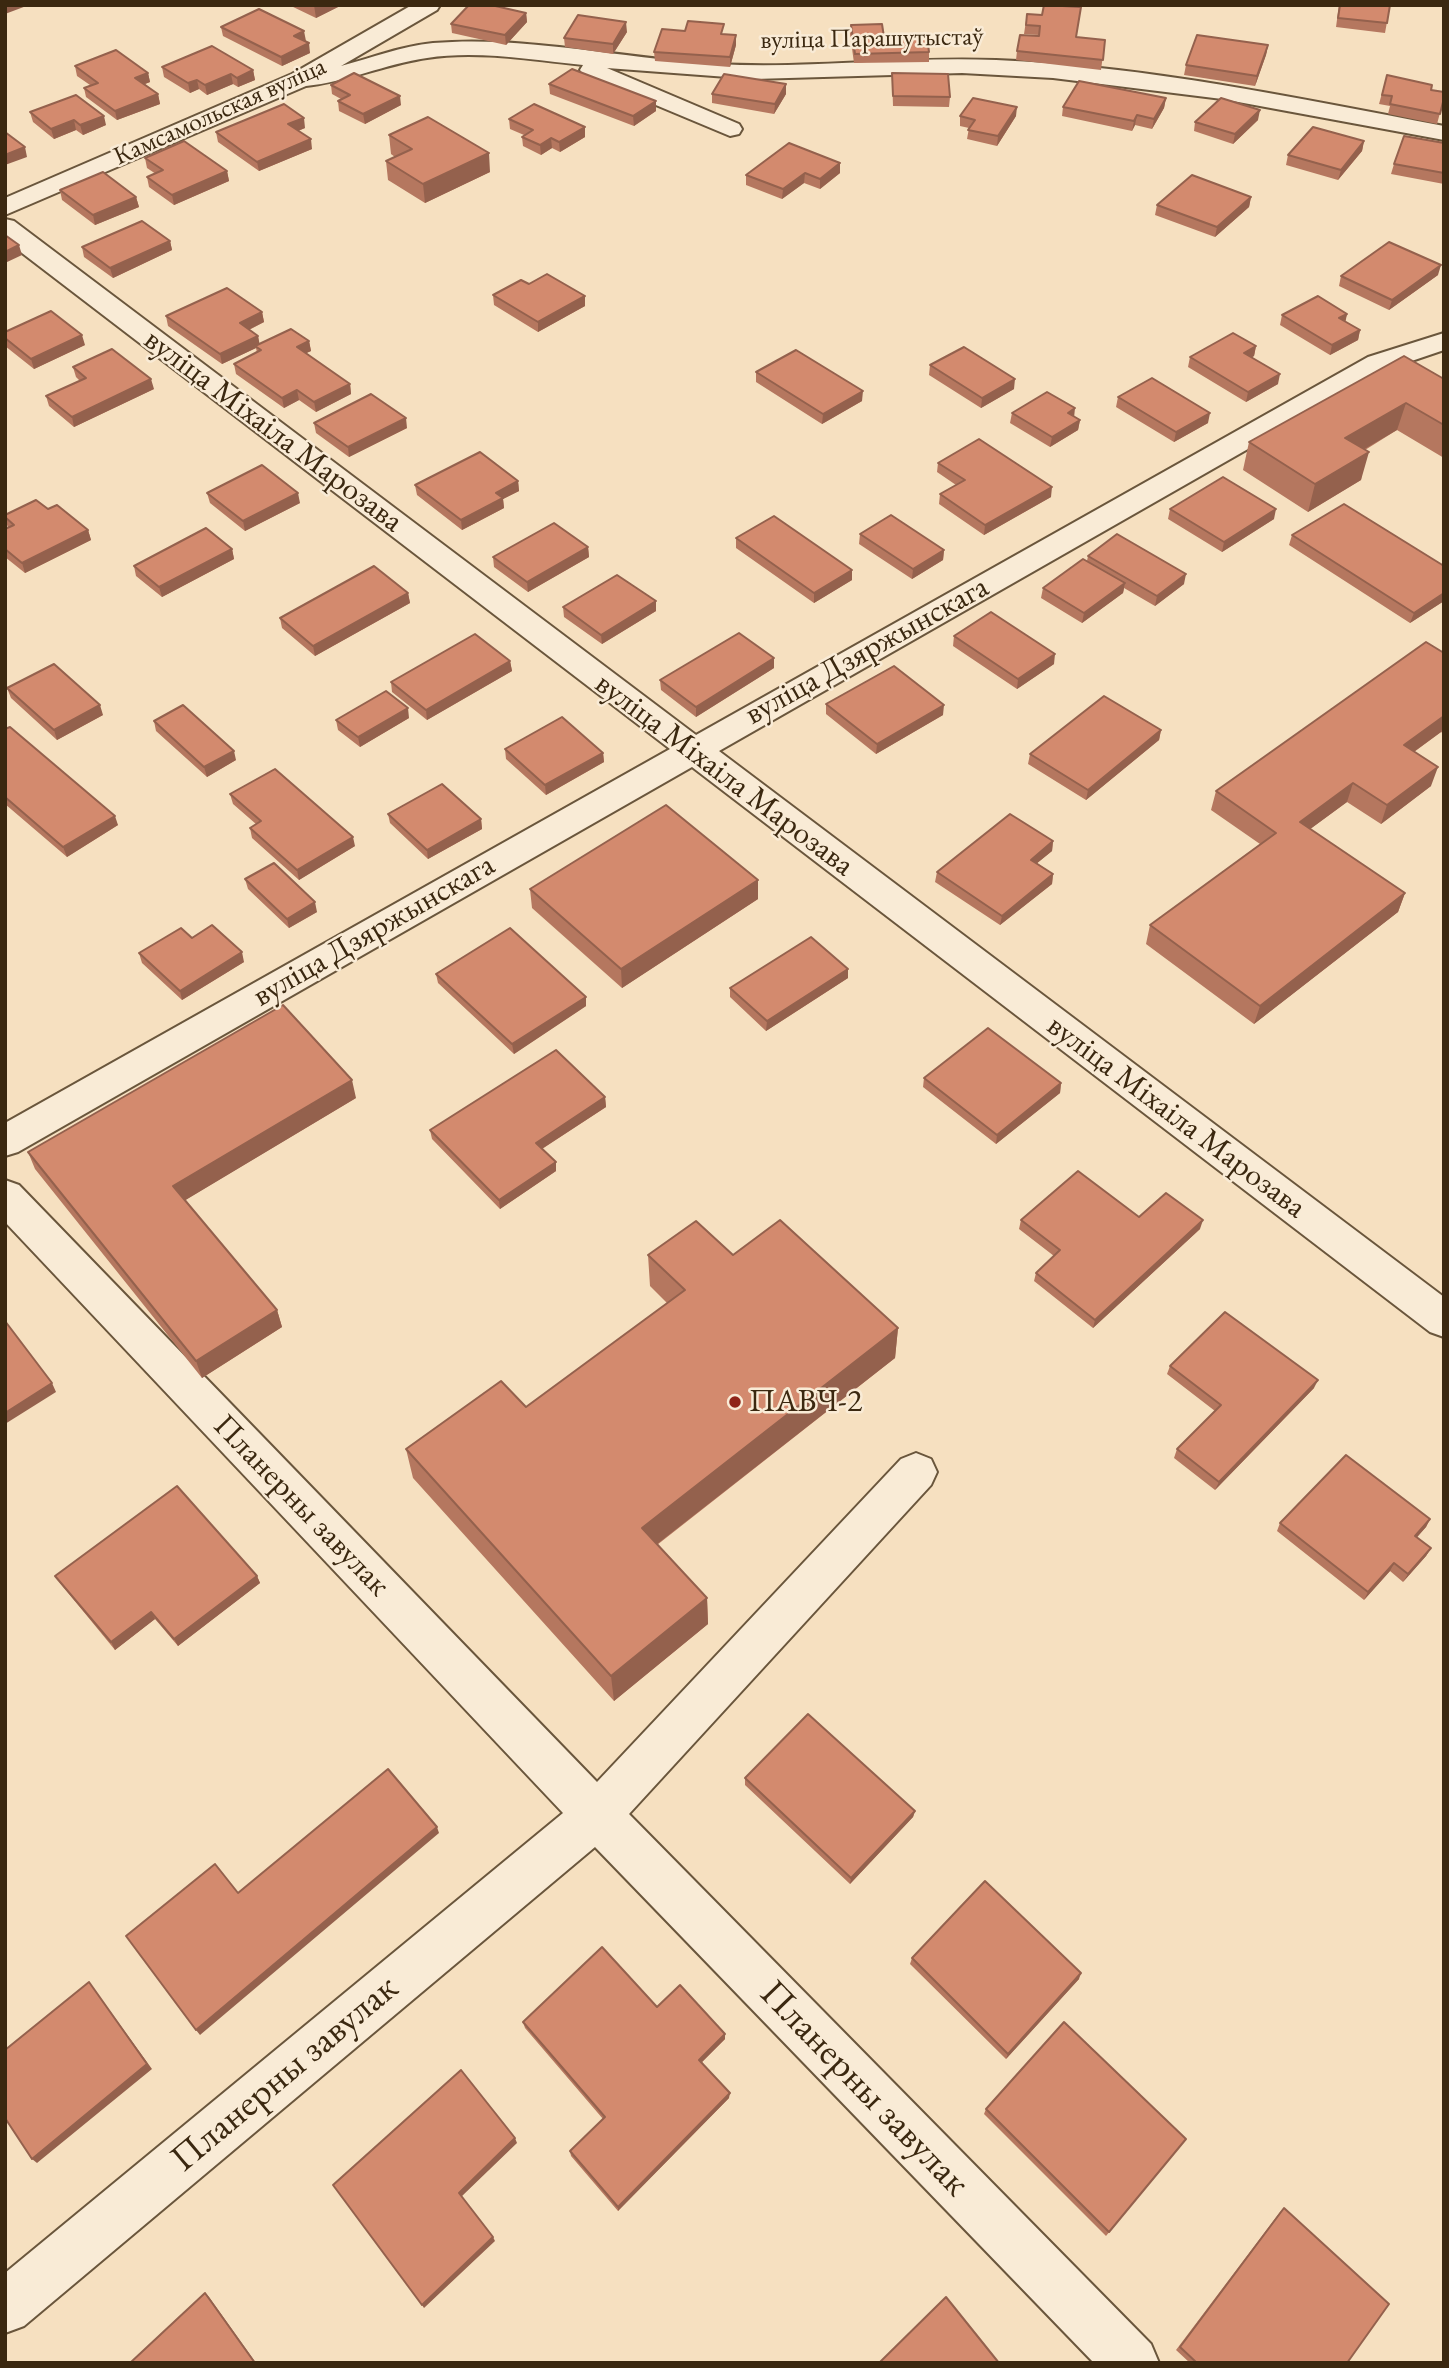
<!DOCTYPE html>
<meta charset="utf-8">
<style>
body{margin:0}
#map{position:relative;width:1449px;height:2368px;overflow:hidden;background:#f6e0c0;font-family:"EB Garamond",serif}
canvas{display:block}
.frame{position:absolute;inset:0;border:7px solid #3b2810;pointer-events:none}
</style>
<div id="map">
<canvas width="1449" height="2368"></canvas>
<div class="frame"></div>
</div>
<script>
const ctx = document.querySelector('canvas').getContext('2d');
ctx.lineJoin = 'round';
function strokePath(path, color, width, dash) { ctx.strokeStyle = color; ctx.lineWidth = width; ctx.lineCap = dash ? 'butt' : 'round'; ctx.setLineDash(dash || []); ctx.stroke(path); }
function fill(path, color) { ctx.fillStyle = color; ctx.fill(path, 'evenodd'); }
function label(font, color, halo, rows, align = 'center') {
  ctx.font = font + ' "EB Garamond",serif'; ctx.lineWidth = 5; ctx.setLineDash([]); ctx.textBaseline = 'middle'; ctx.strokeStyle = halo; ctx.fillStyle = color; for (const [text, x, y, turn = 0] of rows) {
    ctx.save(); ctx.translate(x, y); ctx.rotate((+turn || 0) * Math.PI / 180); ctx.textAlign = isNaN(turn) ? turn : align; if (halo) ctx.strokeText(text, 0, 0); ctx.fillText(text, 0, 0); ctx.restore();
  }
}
const minor = new Path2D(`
 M412,5H440L437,10L341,66C371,58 402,46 433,43C524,35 625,59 717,64C810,69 903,56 996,60C1147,66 1296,98 1444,126V140L1222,99L1053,78L962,73L754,79L607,68L739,124L742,129L739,134L730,136L584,75L580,70L583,65C533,60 477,50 427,58C385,64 347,82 306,86L5,215V198L292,74Z
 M5,219L14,221L696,735L1368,357L1444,333V350L1388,369L719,751L1444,1297V1337L1430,1332L692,767L18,1152L5,1156V1123L670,749L5,240Z
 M5,1180L19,1185L597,1782L901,1459L916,1453L931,1459L937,1472L931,1485L629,1814L1151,2344L1159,2363H1094L595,1847L24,2326L5,2333V2273L563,1813L5,1222Z`);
const wall = new Path2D(`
 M289,5H342L316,18Z
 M1339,5H1390L1385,33L1336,27Z
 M526,13L527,22L506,45L452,33L451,24Z
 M1027,14L1076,37L1105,40L1101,70L1016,60L1017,51L1039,36V35L1024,34Z
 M851,25L929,52V62L854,63L850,34Z
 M221,27L306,41H305L310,53L282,66L223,36Z
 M627,32L613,54L565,47L564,38Z
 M724,35L736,45L730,67L655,61L654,52Z
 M1268,45L1266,55L1255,86L1184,75L1186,65Z
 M75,66L148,73L150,82L145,84L158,94L160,104L117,120L86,97L84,88L90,85L77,76Z
 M162,67L253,70L255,80L238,87L233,84L207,95L199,89L190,93L164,77Z
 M892,73L950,97L949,107L893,106Z
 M1387,75L1444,98L1437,124L1388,114L1390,106L1379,104Z
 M549,84L656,111L634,126L550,94Z
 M786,84V94L774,114L712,103V94Z
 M331,85L401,105L365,124L339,111L338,101L341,99L332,94Z
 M1166,98L1164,108L1152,129L1135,125L1132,131L1062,116L1063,107Z
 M30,112L106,125L83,135L76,130L54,139L33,122Z
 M960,116H1016L997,146L967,139L969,128L960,126Z
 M509,119L585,127V137L560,152L552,148L541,155L523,146L522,137L524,135L510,129Z
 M1258,120L1233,144L1194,131L1195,122Z
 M305,128L298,131L312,149L259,171L218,142L216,132Z
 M389,135L490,172L425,203L388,180L386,161L395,157L391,154Z
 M1364,141L1362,151L1338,180L1286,165L1288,155Z
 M1444,143V184L1391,174L1394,164Z
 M145,158L227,171L229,181L174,205L149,187L147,177L156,174L147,168Z
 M840,163V173L820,189L804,183L782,199L746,185V175Z
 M60,190L136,197L139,207L95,225L62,200Z
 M1251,197L1249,207L1215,237L1155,215L1157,205Z
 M170,241L172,250L113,278L84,257L82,247Z
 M1438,275L1389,310L1339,286L1341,276Z
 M529,284L585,306L538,332L494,305L493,295Z
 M262,312L264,322L249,330L258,336L259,344L309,341L311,351L306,353L350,384L351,394L316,412L299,400L284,408L236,374L234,364L257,353L256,348L222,364L168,326L166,316Z
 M1347,314L1345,321L1360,330L1358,340L1330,355L1280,325L1282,315Z
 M5,332L85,345L34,369L5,346Z
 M1256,346L1254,356L1252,357L1278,384L1246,402L1188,367L1190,357Z
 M930,365L1014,389L981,408L929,375Z
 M73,367L154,389L74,427L49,406L46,396L80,381L76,377Z
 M756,372L862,401L822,424L756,382Z
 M1444,379V458L1397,430L1365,450L1361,480L1308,512L1243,470L1249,442Z
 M1118,397L1208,423L1174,442L1116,407Z
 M1012,413L1074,416L1080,420L1078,430L1050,447L1010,423Z
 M314,423L407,428L349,457L316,433Z
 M938,463L1051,497L984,535L939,504L940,494L956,485L937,472Z
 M518,481L519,491L503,499L504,508L462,530L417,495L415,485Z
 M207,493L300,503L245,531L210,503Z
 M48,509L88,530L91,540L25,573L5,557V529L8,527L5,521V515Z
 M1170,509L1274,519L1222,552L1168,519Z
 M860,534L944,550L943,560L912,579L859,544Z
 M1292,535L1444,566V601L1410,623L1289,545Z
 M736,538L852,570V580L814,603L736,548Z
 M588,547L589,557L528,592L494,567L493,557Z
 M232,549L234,559L162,597L136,576L134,566Z
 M1088,556L1184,584L1155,606L1124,588L1123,593L1082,623L1041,598L1043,588L1087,561Z
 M408,593L410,603L315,656L282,628L280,618Z
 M656,601V611L602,644L564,617L563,607Z
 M954,636L1054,664L1017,689L953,646Z
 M1444,653V734L1441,732L1414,752L1431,786L1381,824L1347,802L1310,829L1405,893L1398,912L1254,1024L1146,944L1150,925L1260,844L1211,810L1216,791Z
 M510,661L512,671L427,720L392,692L391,682Z
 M774,668L696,717L661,690L660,680Z
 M7,688L103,715L57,740L11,698Z
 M826,704L943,715L876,754L826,714Z
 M409,718L360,747L338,730L336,720Z
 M154,721L236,760L207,777L156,731Z
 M5,729L118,825L67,857L5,804Z
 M1161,730L1159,740L1086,800L1028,764L1030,754Z
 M505,749L603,753L604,762L546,795L506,759Z
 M230,794L355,846L299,880L252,838L250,828L256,824L233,804Z
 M388,814L481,819L482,829L428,859L390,823Z
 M1053,841L1052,851L1037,863L1053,874L1052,884L1000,925L935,882L937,872Z
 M245,879L317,912L289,928L248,889Z
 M758,880V899L622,988L532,908L530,889Z
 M192,938L244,962L182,1000L142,963L139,953Z
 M436,974L586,997V1006L514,1054L438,983Z
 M848,978L766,1031L730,997V988Z
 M924,1078L1061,1083L1060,1093L996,1144L923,1087Z
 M605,1097L606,1107L542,1149L556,1171L500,1209L432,1139L430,1130Z
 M356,1098L185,1200L277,1310L282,1327L202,1378L35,1169L28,1152Z
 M1021,1220L1200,1229L1093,1328L1034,1281L1036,1273L1054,1256L1019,1229Z
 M648,1255H733L898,1328L895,1358L657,1545L707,1598L708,1624L614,1701L413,1478L406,1449L526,1407L667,1303L650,1286Z
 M1170,1366L1314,1388L1215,1490L1174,1458L1177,1449L1215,1411L1167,1374Z
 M1430,1519L1426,1527L1417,1537L1431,1548L1426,1556L1403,1582L1390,1571L1364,1600L1277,1531L1280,1523Z
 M55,1576H257L260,1583L178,1646L155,1619L115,1650L60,1583Z
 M745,1778L915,1811L913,1817L850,1884L745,1785Z
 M912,1958L1079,1979L1006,2059L910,1964Z
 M657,2007L725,2039L702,2062L729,2098L618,2211L571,2156L570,2151L603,2119L525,2028L523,2022Z
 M986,2109L1186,2139L1106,2236L984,2114Z
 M1284,2208L1347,2363H1190L1176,2350L1280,2212Z`);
const shadedWall = new Path2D(`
 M5,5H29L5,14Z
 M314,5H342L316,18Z
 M526,13L527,22L506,45L505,35Z
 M626,22L627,32L613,54V44Z
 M304,31L306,41L296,46L294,36Z
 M736,35V45L730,67V57Z
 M309,43L310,53L282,66L281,57Z
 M1268,45L1266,55L1255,86L1257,76Z
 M253,70L255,80L238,87L237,78Z
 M148,73L150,82L137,87L135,78Z
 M231,74L233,84L207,95L205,85Z
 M197,80L199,89L190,93L188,83Z
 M786,84V94L774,114L775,104Z
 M158,94L160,104L117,120L115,111Z
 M400,96L401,105L365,124L363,114Z
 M1166,98L1164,108L1152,129L1154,119Z
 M656,101V111L634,126L633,116Z
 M1017,107L1016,116L997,146L998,136Z
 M1260,110L1258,120L1233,144L1235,134Z
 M1137,115L1135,125L1132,131L1134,121Z
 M104,116L106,125L83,135L80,125Z
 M304,118L305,128L290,134L288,124Z
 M74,120L76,130L54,139L51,129Z
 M585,127V137L560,152L559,142Z
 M551,138L552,148L541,155L540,145Z
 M311,139L312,149L259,171L257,162Z
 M1364,141L1362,151L1338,180L1341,170Z
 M25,147L27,157L5,165V155Z
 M489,153L490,172L425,203L423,184Z
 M840,163V173L820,189V179Z
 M227,171L229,181L174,205L172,195Z
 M805,173L804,183L782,199L783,189Z
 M136,197L139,207L95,225L93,215Z
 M1251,197L1249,207L1215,237L1217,227Z
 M170,241L172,250L113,278L110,268Z
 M19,245L22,255L5,263V252Z
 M1441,265L1438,275L1389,310L1392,300Z
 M585,296V306L538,332V322Z
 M262,312L264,322L242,333L240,323Z
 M1347,314L1345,324L1339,318Z
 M1360,330L1358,340L1330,355L1332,345Z
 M82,335L85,345L34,369L31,359Z
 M258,336L260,346H255L256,348L222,364L220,354Z
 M309,341L311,351L298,357L297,347Z
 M1256,346L1254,356L1242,363L1244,353Z
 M1280,374L1278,384L1246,402L1248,392Z
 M151,379L154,389L74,427L72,417Z
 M1015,379L1014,389L981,408L982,398Z
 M350,384L351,394L316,412L314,402Z
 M297,390L299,400L284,408L282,398Z
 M863,391L862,401L822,424L823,414Z
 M1406,403L1397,430L1337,465L1345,438Z
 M1075,408L1074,418L1068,413Z
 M1210,413L1208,423L1174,442L1176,432Z
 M406,418L407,428L349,457L348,447Z
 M1080,420L1078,430L1050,447L1052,437Z
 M1369,452L1361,480L1308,512L1315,484Z
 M518,481L519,491L503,499L504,508L462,530L461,520L496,493Z
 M1052,487L1051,497L984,535L985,525Z
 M298,493L300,503L245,531L243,521Z
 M1276,509L1274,519L1222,552L1224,542Z
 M88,530L91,540L25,573L22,563Z
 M588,547L589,557L528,592L527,582Z
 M232,549L234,559L162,597L159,587Z
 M944,550L943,560L912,579L913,569Z
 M852,570V580L814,603V593Z
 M1186,574L1184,584L1155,606L1157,596Z
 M1125,583L1123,593L1082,623L1084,613Z
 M408,593L410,603L315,656L313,646Z
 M1444,593V601L1410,623L1414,613Z
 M656,601V611L602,644L601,635Z
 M1055,654L1054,664L1017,689L1018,679Z
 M774,658V668L696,717V707Z
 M510,661L512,671L427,720L426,710Z
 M100,705L103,715L57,740L54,730Z
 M944,705L943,715L876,754L877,744Z
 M408,708L409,718L360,747L358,737Z
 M1444,716V724L1441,732L1397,764L1404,745Z
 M1161,730L1159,740L1086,800L1088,790Z
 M234,751L236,760L207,777L204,767Z
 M603,753L604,762L546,795L545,785Z
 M1438,767L1431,786L1381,824L1387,805Z
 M1353,783L1347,802L1294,841L1300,822Z
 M115,816L118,825L67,857L63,847Z
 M481,819L482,829L428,859L427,850Z
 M353,837L355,846L299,880L297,870Z
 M1053,841L1052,851L1030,869L1031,860Z
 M1053,874L1052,884L1000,925L1002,916Z
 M758,880V899L622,988L621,969Z
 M1405,893L1398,912L1254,1024L1260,1006Z
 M315,902L317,912L289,928L287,919Z
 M242,952L244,962L182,1000L180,991Z
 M848,969V978L766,1031L767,1021Z
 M586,997V1006L514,1054L512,1044Z
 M352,1080L356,1098L179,1204L173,1186Z
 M1061,1083L1060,1093L996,1144L997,1135Z
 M605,1097L606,1107L537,1152L536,1143Z
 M556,1162V1171L500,1209L499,1200Z
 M1203,1220L1200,1229L1093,1328L1095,1320Z
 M277,1310L282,1327L202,1378L196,1361Z
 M898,1328L895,1358L643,1555L642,1528Z
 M1318,1380L1314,1388L1215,1490L1219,1482Z
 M52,1383L56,1392L5,1424V1413Z
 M1430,1519L1426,1527L1411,1544L1415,1536Z
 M1431,1548L1426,1556L1403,1582L1408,1574Z
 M1394,1563L1390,1571L1364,1600L1368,1592Z
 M257,1576L260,1583L178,1646L174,1639Z
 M707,1598L708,1624L614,1701L611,1676Z
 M151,1612L155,1619L115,1650L111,1642Z
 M915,1811L913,1817L850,1884L851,1878Z
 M437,1827L439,1833L200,2035L196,2030Z
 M1081,1973L1079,1979L1006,2059L1008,2054Z
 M89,1982L152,2069L37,2163L32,2159Z
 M725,2034V2039L699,2065V2060Z
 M730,2093L729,2098L618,2211V2207Z
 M515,2138L517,2143L461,2197L459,2193Z
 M493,2237L495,2241L424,2308L422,2305Z
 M205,2293L209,2297L256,2363H255Z`);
const building = new Path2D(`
 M469,5H491L526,13L505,35L451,24Z
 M1044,5L1081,7L1076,37L1105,40L1103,60L1017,51L1020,35L1039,36L1040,26L1026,25L1027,14L1042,15Z
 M1340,5H1390L1387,23L1338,18Z
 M259,9L304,31L294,36L309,43L281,57L221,27Z
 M578,15L626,22L613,44L564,38Z
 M688,21L724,24L721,34L736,35L730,57L654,52L662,29L685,31Z
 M882,24L884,37H927L929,52L855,54L851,25Z
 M1197,35L1268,45L1257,76L1186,65Z
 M212,46L253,70L237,78L231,74L205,85L197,80L188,83L162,67Z
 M116,50L148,73L135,78L158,94L115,111L84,88L98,83L75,66Z
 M572,69L656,101L633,116L549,84Z
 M354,73L400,96L363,114L338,101L350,95L331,85Z
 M892,73L948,74L950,97L893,96Z
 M724,74L786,84L775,104L712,94Z
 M1387,75L1432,85L1431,90L1444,92V98L1440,114L1390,104L1392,96L1382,95Z
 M1079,81L1166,98L1154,119L1137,115L1134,121L1063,107Z
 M76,95L104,116L80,125L74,120L51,129L30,112Z
 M973,98L1017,107L998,136L968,130L975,120L960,116Z
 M1221,98L1260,110L1235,134L1195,122Z
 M284,104L304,118L288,124L311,139L257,162L216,132Z
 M534,104L585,127L559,142L551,138L540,145L522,137L533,130L509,119Z
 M428,117L489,153L423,184L386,161L412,149L389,135Z
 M1313,127L1364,141L1341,170L1288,155Z
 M5,132L25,147L5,155Z
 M1404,136L1444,143V173L1394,164Z
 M184,141L227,171L172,195L147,177L163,170L145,158Z
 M789,143L840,163L820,179L805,173L783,189L746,175Z
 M103,172L136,197L93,215L60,190Z
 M1192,175L1251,197L1217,227L1157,205Z
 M142,221L170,241L110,268L82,247Z
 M5,235L19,245L5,252Z
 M1389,242L1441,265L1392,300L1341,276Z
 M547,274L585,296L538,322L493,295L521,280L529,284Z
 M227,288L262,312L240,323L258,336L220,354L166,316Z
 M1318,296L1347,314L1339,318L1360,330L1332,345L1282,315Z
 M51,311L82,335L31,359L5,338V332Z
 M291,329L309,341L297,347L350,384L314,402L297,390L282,398L234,364L261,350L255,346Z
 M1233,333L1256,346L1244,353L1280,374L1248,392L1190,357Z
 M964,347L1015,379L982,398L930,365Z
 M112,349L151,379L72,417L46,396L86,378L73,367Z
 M796,350L863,391L823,414L756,372Z
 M1404,356L1444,379V425L1406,403L1345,438L1369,452L1315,484L1249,442Z
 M1152,378L1210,413L1176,432L1118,397Z
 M1047,392L1075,408L1068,413L1080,420L1052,437L1012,413Z
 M371,394L406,418L348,447L314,423Z
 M979,439L1052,487L985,525L940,494L965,480L938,463Z
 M480,452L518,481L496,493L503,498L461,520L415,485Z
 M262,465L298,493L243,521L207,493Z
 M1223,477L1276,509L1224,542L1170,509Z
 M36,500L48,509L57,505L88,530L22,563L5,549V529L14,525L5,517V515Z
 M1344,504L1444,566V593L1414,613L1292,535Z
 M891,515L944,550L913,569L860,534Z
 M774,516L852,570L814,593L736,538Z
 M554,523L588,547L527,582L493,557Z
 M206,528L232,549L159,587L134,566Z
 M1117,534L1186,574L1157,596L1088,556Z
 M1083,559L1125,583L1084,613L1043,588Z
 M374,566L408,593L313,646L280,618Z
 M617,575L656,601L601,635L563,607Z
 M991,612L1055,654L1018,679L954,636Z
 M739,633L774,658L696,707L660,680Z
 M475,634L510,661L426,710L391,682Z
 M1426,642L1444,653V716L1404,745L1438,767L1387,805L1353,783L1300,822L1405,893L1260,1006L1150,925L1276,833L1216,791Z
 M54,664L100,705L54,730L7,688Z
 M894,666L944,705L877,744L826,704Z
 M386,691L408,708L358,737L336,720Z
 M1104,696L1161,730L1088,790L1030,754Z
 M183,705L234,751L204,767L154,721Z
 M562,717L603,753L545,785L505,749Z
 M10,727L115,816L63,847L5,797V729Z
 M275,769L353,837L297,870L250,828L261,821L230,794Z
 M442,784L481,819L427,850L388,814Z
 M666,805L758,880L621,969L530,889Z
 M1010,814L1053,841L1031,860L1053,874L1002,916L937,872Z
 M274,863L315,902L287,919L245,879Z
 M212,925L242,952L180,991L139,953L181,928L192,938Z
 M510,928L586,997L512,1044L436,974Z
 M811,937L848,969L767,1021L730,988Z
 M283,1005L352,1080L173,1186L277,1310L196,1361L28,1152Z
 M988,1028L1061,1083L997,1135L924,1078Z
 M556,1050L605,1097L536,1143L556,1162L499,1200L430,1130Z
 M1078,1171L1139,1217L1166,1193L1203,1220L1095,1320L1036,1273L1060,1250L1021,1220Z
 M780,1220L898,1328L642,1528L707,1598L611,1676L406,1449L501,1381L526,1407L685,1290L648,1255L696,1221L733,1255Z
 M1225,1312L1318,1380L1219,1482L1177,1449L1221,1405L1170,1366Z
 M5,1321L52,1383L5,1413Z
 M1346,1455L1430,1519L1415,1536L1431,1548L1408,1574L1394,1563L1368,1592L1280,1523Z
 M177,1486L257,1576L174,1639L151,1612L111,1642L55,1576Z
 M808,1714L915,1811L851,1878L745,1778Z
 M388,1769L437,1827L196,2030L126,1936L215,1864L238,1893Z
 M985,1881L1081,1973L1008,2054L912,1958Z
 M602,1947L657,2007L680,1985L725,2034L699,2060L730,2093L618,2207L570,2151L605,2117L523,2022Z
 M89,1982L147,2064L32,2159L5,2118V2050Z
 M1064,2022L1186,2139L1109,2232L986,2109Z
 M461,2070L515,2138L459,2193L493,2237L422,2305L333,2185Z
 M1284,2208L1389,2304L1347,2363H1197L1180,2347Z
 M205,2293L255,2363H130Z
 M946,2297L999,2363H879Z`);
const markers = [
 [735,1402,7,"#8f2418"]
];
const farStreetnames = [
 ["вуліца Парашутыстаў",872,39,-1],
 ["Камсамольская вуліца",220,112,-24]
];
const streetNames = [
 ["вуліца Міхаіла Марозава",273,431,37],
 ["вуліца Дзяржынскага",867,651,-29],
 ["вуліца Міхаіла Марозава",724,775,37],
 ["вуліца Дзяржынскага",374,931,-30],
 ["вуліца Міхаіла Марозава",1176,1117,37],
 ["Планерны завулак",301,1506,46]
];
const poiNames = [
 ["ПАВЧ-2",749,1402]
];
const nearStreetnames = [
 ["Планерны завулак",285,2074,-40],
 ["Планерны завулак",864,2089,46]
];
strokePath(minor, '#6a563c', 4);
fill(minor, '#f9ebd6');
fill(wall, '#b5775f');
fill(shadedWall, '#94614d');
fill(building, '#d38a6e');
strokePath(building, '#94614d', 2);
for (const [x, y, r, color] of markers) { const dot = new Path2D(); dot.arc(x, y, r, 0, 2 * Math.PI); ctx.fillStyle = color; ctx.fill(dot); strokePath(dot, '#f9ebd6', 2.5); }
label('26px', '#3b2810', '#f9ebd6', farStreetnames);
label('32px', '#3b2810', '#f9ebd6', streetNames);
label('32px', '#3b2810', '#f9ebd6', poiNames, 'left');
label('38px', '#3b2810', '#f9ebd6', nearStreetnames);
</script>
